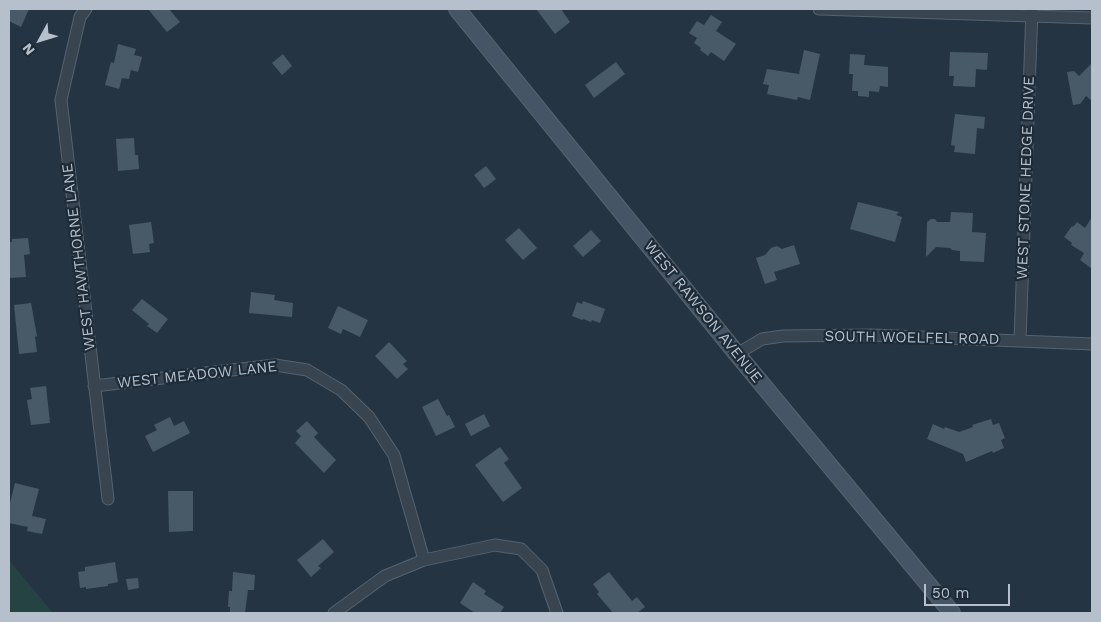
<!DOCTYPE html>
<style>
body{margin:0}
#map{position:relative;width:1101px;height:622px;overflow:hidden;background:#243442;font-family:"Work Sans",sans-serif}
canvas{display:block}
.frame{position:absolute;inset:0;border:10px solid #b5c0cc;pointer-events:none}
.north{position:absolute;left:15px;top:15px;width:50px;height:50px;-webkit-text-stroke:4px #1d2a37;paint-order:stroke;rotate:231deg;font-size:14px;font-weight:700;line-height:20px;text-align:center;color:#b5c0cc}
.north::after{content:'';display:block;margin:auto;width:18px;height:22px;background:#b5c0cc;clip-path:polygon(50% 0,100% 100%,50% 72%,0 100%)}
.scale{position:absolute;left:924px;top:584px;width:86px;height:22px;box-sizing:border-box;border:2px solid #b5c0cc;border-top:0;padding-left:6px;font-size:15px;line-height:18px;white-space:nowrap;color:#b5c0cc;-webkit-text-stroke:4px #1d2a37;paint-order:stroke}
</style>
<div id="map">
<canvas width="1101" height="622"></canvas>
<div class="frame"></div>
<div class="north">N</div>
<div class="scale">50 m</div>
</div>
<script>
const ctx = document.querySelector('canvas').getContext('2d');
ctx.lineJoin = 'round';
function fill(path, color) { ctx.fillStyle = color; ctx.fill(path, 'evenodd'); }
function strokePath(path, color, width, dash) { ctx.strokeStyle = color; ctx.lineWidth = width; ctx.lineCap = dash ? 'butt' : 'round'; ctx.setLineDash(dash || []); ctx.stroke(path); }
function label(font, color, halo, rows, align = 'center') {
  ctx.font = font + ' "Work Sans",sans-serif'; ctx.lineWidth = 4.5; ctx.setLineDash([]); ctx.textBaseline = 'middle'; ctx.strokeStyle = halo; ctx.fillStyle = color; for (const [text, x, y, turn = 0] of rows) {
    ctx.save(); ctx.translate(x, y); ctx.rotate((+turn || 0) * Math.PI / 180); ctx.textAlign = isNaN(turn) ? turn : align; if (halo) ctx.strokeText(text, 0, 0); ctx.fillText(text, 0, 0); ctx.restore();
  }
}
const green = new Path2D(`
 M9,560L53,613H9Z`);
const building = new Path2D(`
 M9,9H29L21,27L9,21Z
 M148,9H169L180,22L167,32Z
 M536,9H561L570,22L555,34Z
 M711,15L722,22L716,31L736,44L724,61L711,52L708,56L700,50L701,48L694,43L697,38L689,33L697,21L704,25Z
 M118,44L136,49L134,55L142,57L138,72L131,70L129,79L122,78L119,89L105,85L111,62L114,63Z
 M804,50L820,54L810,100L798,97L797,100L767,94L769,85L763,84L767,69L799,74Z
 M950,52L988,53L987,70L976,69L975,87L953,86L954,76H949Z
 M283,54L292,66L282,75L272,63Z
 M850,54L865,55L864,65L888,67V87L880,86L879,92L869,91V97L858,96V91H852L853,74H849Z
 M616,62L625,74L594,98L585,85Z
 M1092,63V101L1086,96L1080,104L1073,105L1067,72L1074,71L1079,76Z
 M955,114L985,117L984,129L977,128L975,154L954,152L955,146L951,145Z
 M134,138L135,155H138L139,169L118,171L116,139Z
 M486,166L496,179L484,188L474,175Z
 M858,202L899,212L896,215L902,217L895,242L850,229Z
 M951,212L973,213L972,232L986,233L984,262L960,261V251L952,250L950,248L936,247L926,257L927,222L931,219H935L937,222H950Z
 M1092,217V269L1080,260L1084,253L1071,245L1072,243L1064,237L1072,226L1073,227L1077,222L1085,228Z
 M151,222L154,243L149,244L150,252L133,254L129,225Z
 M519,228L537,248L523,260L505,240Z
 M591,230L601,241L583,257L573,246Z
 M28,238L30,254L24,255L26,277L9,278V242H12V239Z
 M794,245L800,264L774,272L777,280L765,284L756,258L765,255L771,248L777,246L782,249Z
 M251,292L275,295L274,300L293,303L292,317L249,313Z
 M142,299L168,319L157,333L147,326L149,324L132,310Z
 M583,301L605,309L600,323L592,320L591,322L583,319L582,320L572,316L577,302L582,304Z
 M31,303L37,336L35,337L37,352L19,354L14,305Z
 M338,306L368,320L360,337L343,329L341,334L328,328Z
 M389,342L407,361L403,364L408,369L397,379L375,356Z
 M46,386L50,423L31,425L27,400L32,399L30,388Z
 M438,399L447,416L449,415L455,427L436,436L422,407Z
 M484,414L490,426L471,436L465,424Z
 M170,417L174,426L184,421L190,433L153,452L145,436L157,430L154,425Z
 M991,419L993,425L999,423L1005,438L1001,440L1004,448L993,453L992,451L966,462L963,454L927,439L933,424L944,429L945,427L959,432L973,427L972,425Z
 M307,421L318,433L314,437L336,460L324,473L295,443L301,436L296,431Z
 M500,447L509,459L504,463L522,488L503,502L475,465Z
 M15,483L39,489L32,516L46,519L42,534L27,531L28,527L9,523V507Z
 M168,491H193V531L169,532Z
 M323,539L334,552L318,566L321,568L311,577L297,560Z
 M115,562L118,582L108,584V586L86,589V587L80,588L78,572L85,571V567Z
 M233,572L255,575L254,590H248L245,613H230V607H228L229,591H232Z
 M609,572L632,601L637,597L645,607L637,613H613L597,594L599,592L593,584Z
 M138,578L139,588L128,590L126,579Z
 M473,582L486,591L484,594L504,607L500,613H475L460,603Z`);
const street = new Path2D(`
 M86,9L80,17L61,100L108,499
 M819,9L1092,18
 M1020,340L1032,9
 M737,354L762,339L783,336L872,335L1092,344
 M94,386L275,365L307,370L341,390L369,417L394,455L424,560
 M334,613L385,576L424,560L495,545L521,549L542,570L557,613`);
const secondary = new Path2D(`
 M457,9L737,354L952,613`);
const streetNames = [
 ["WEST STONE HEDGE DRIVE",1026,178,-88],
 ["WEST HAWTHORNE LANE",79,257,-97],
 ["WEST RAWSON AVENUE",703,312,51],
 ["SOUTH WOELFEL ROAD",912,338,1],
 ["WEST MEADOW LANE",197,375,-6]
];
fill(green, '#264343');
fill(building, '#485a68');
strokePath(street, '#56636f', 13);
strokePath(secondary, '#56636f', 18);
strokePath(street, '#384551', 11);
strokePath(secondary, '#465565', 16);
label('15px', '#b5c0cc', '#1d2a37', streetNames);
</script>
